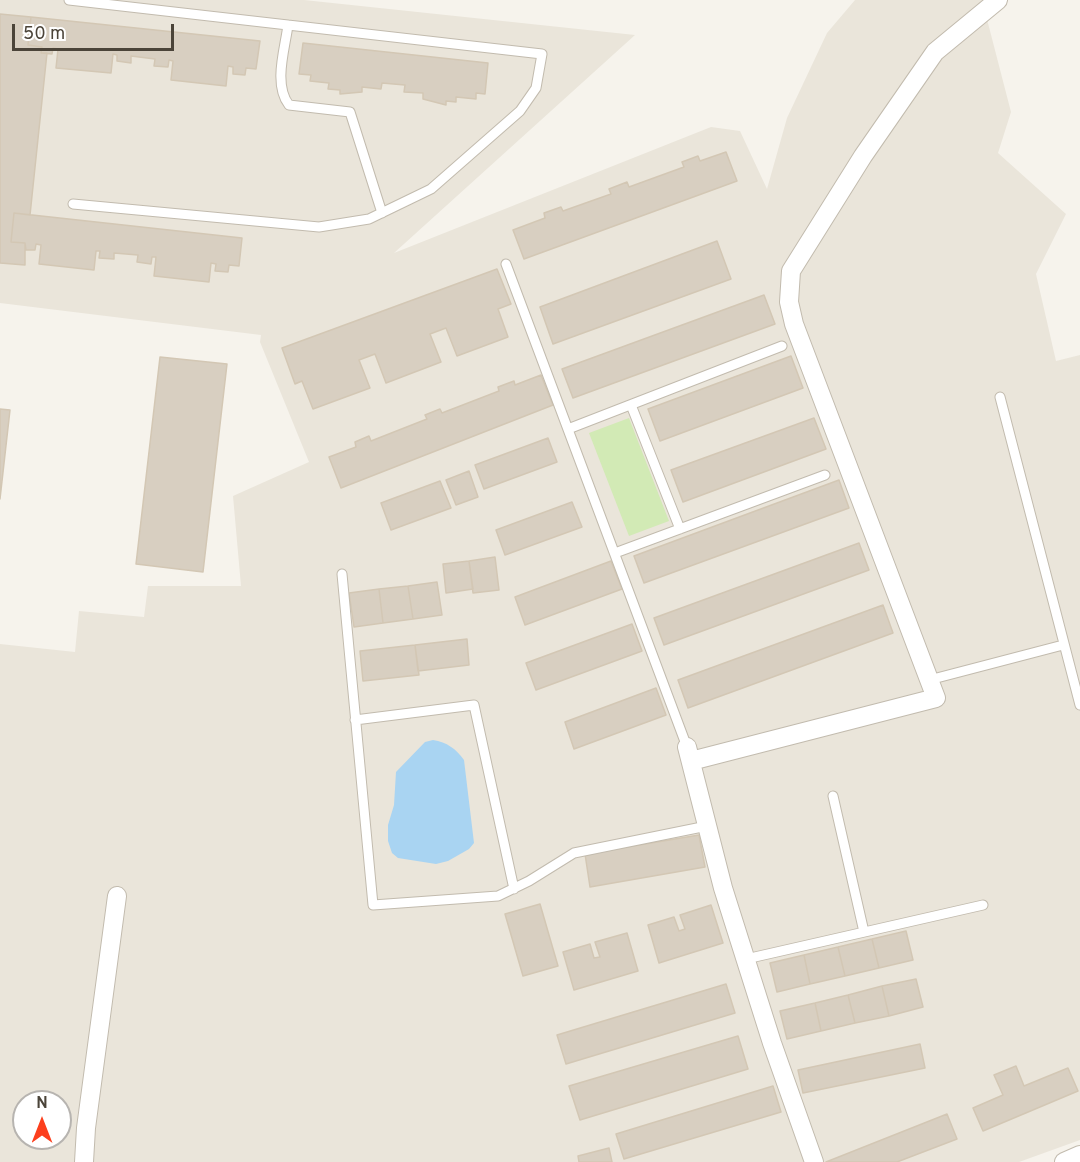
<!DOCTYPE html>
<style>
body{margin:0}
#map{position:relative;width:1080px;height:1162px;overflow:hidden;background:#f6f3ec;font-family:Overpass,sans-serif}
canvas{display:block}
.north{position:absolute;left:12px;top:1090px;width:60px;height:60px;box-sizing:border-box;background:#fff;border:2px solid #b7b4b0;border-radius:50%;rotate:0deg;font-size:16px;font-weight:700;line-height:24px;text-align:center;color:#4b4439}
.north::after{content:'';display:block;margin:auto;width:21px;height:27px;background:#fc3f1d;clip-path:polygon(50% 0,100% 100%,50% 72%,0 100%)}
.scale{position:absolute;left:12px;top:24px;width:162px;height:27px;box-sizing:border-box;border:3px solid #4b4439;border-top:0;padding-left:8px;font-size:18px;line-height:21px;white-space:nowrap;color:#4b4439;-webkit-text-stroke:4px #fff;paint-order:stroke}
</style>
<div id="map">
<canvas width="1080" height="1162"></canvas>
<div class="north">N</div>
<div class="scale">50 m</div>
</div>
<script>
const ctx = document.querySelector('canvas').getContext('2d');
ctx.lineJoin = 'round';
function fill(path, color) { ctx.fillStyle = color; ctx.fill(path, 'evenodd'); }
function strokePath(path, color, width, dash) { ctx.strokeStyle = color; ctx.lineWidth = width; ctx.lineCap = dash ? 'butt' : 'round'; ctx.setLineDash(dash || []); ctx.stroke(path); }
const residential = new Path2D(`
 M0,0H304L635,35L394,253L711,127L740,131L767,189L787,118L827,33L855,0H982L1011,112L998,153L1066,214L1036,274L1056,361L1080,355V1140L1019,1162H0V644L75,652L79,611L144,617L148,586H241L233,496L309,462L260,342L261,335L0,303ZM24,1102H60V1138H24Z`);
const green = new Path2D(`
 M629,418L669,521L629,536L589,433Z`);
const water = new Path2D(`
 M433,740C447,742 456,749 464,760L474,843L469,849L448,861L436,864L398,858L392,853L388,841V825L394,805L396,772L425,742Z`);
const building = new Path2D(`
 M0,14L31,17L28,45L42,47L41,53H47L30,215L14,213L11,242L25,243V265L0,263Z
 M31,17L260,41L256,69L246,68L245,75L233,74V67L228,66L226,86L171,80L173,61L169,60L168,67L154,66L155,59L131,56V63L117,61V55L113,54L111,73L56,68L58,49L53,48L52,54L41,53L42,47L28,45Z
 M303,43L488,63L485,94L476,93V99L456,97V102L446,101V105L423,99V93L404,92L405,85L382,83L381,89L362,87V92L340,94V90L328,89L329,83L310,81L311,75L299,74Z
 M726,152L737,181L524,259L513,230L545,218L544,213L561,207L563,211L611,194L609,189L627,182L629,187L684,167L682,162L698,156L700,161Z
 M14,213L242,238L239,266L229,265L228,272L215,271L216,264L211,263L209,282L154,276L156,257H152L151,264L137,262L138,255L114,253V259L99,258L100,251H96L94,270L39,264L41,245L36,244L35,250H26L25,243L11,242Z
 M717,241L731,279L553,344L540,307Z
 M497,269L511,304L498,309L508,337L457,356L446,328L430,334L441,362L386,383L375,354L359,360L370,388L313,409L302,381L295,384L282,348Z
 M764,295L775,324L573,398L562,369Z
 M791,356L803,388L660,441L648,409Z
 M160,357L227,364L203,572L136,564Z
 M541,375L553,405L341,488L329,457L356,447L355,442L369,436L371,441L427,419L425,415L440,409L442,413L499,391L498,387L514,381L515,385Z
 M0,409L10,410L0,499Z
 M814,418L826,449L683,502L671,470Z
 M548,438L557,462L484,489L475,465Z
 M469,471L478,497L456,505L446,480Z
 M839,480L849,508L644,583L634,556Z
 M440,481L451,508L391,530L381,503Z
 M572,502L582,527L505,555L496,530Z
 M859,543L869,570L664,645L654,618Z
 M495,557L499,590L473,593L469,561Z
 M469,561L473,589L446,593L443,564Z
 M611,561L622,589L525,625L515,597Z
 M437,582L442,615L413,619L408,586Z
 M408,586L413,619L383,623L379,589Z
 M379,589L383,623L354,627L349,593Z
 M883,605L893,633L688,708L678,680Z
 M632,624L642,651L536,690L526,663Z
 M467,639L469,665L418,671L415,645Z
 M415,645L419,675L363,681L360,651Z
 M656,688L666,715L574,749L565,722Z
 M699,835L705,867L590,887L585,854Z
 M540,904L558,966L523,976L505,914Z
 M711,905L723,943L659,963L648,925L674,917L679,931L685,929L680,915Z
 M906,931L913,960L879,968L872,939Z
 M627,933L638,971L574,990L563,952L590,944L594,958L600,957L595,942Z
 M872,939L879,968L845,976L838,947Z
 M838,947L845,976L810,984L804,955Z
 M804,955L810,984L777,992L770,963Z
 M916,979L923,1007L889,1016L882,986Z
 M726,984L735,1013L566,1064L557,1035Z
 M882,986L889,1016L855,1023L848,995Z
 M848,995L855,1023L821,1031L815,1003Z
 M815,1003L821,1031L787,1039L780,1011Z
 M738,1036L748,1069L580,1120L569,1086Z
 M920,1044L925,1068L803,1093L798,1070Z
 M1016,1066L1024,1086L1068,1068L1078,1091L983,1131L973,1108L1003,1095L994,1075Z
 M773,1086L781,1112L624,1159L616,1134Z
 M947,1114L957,1139L897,1162H826Z
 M609,1148L612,1162H579L578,1156Z`);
const service = new Path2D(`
 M69,0L542,54L536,88L520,111L431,189L369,219L319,227L73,204
 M288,25C285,49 273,84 289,105L350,112L382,213
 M506,264L687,747
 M1000,397L1080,705
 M631,405L680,529
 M568,429L782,346
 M615,553L825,475
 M342,574L373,905L498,896L529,881L574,853L707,826
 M929,680L1063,645
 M355,720L474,705L514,889
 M833,796L864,932
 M746,959L983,905`);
const minor = new Path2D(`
 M687,747L723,888L772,1043L814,1162
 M691,761L936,698L794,324L789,302L791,271L863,156L935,52L998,0
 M84,1162L86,1128L117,896
 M1064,1162L1080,1155`);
fill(residential, '#eae5da');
fill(green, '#d2eab5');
fill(water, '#a9d4f2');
fill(building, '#d8cfc1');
strokePath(building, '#d3c7b4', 1.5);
strokePath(service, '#c2bbae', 11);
strokePath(minor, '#c2bbae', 20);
strokePath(service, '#fff', 9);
strokePath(minor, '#fff', 18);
</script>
